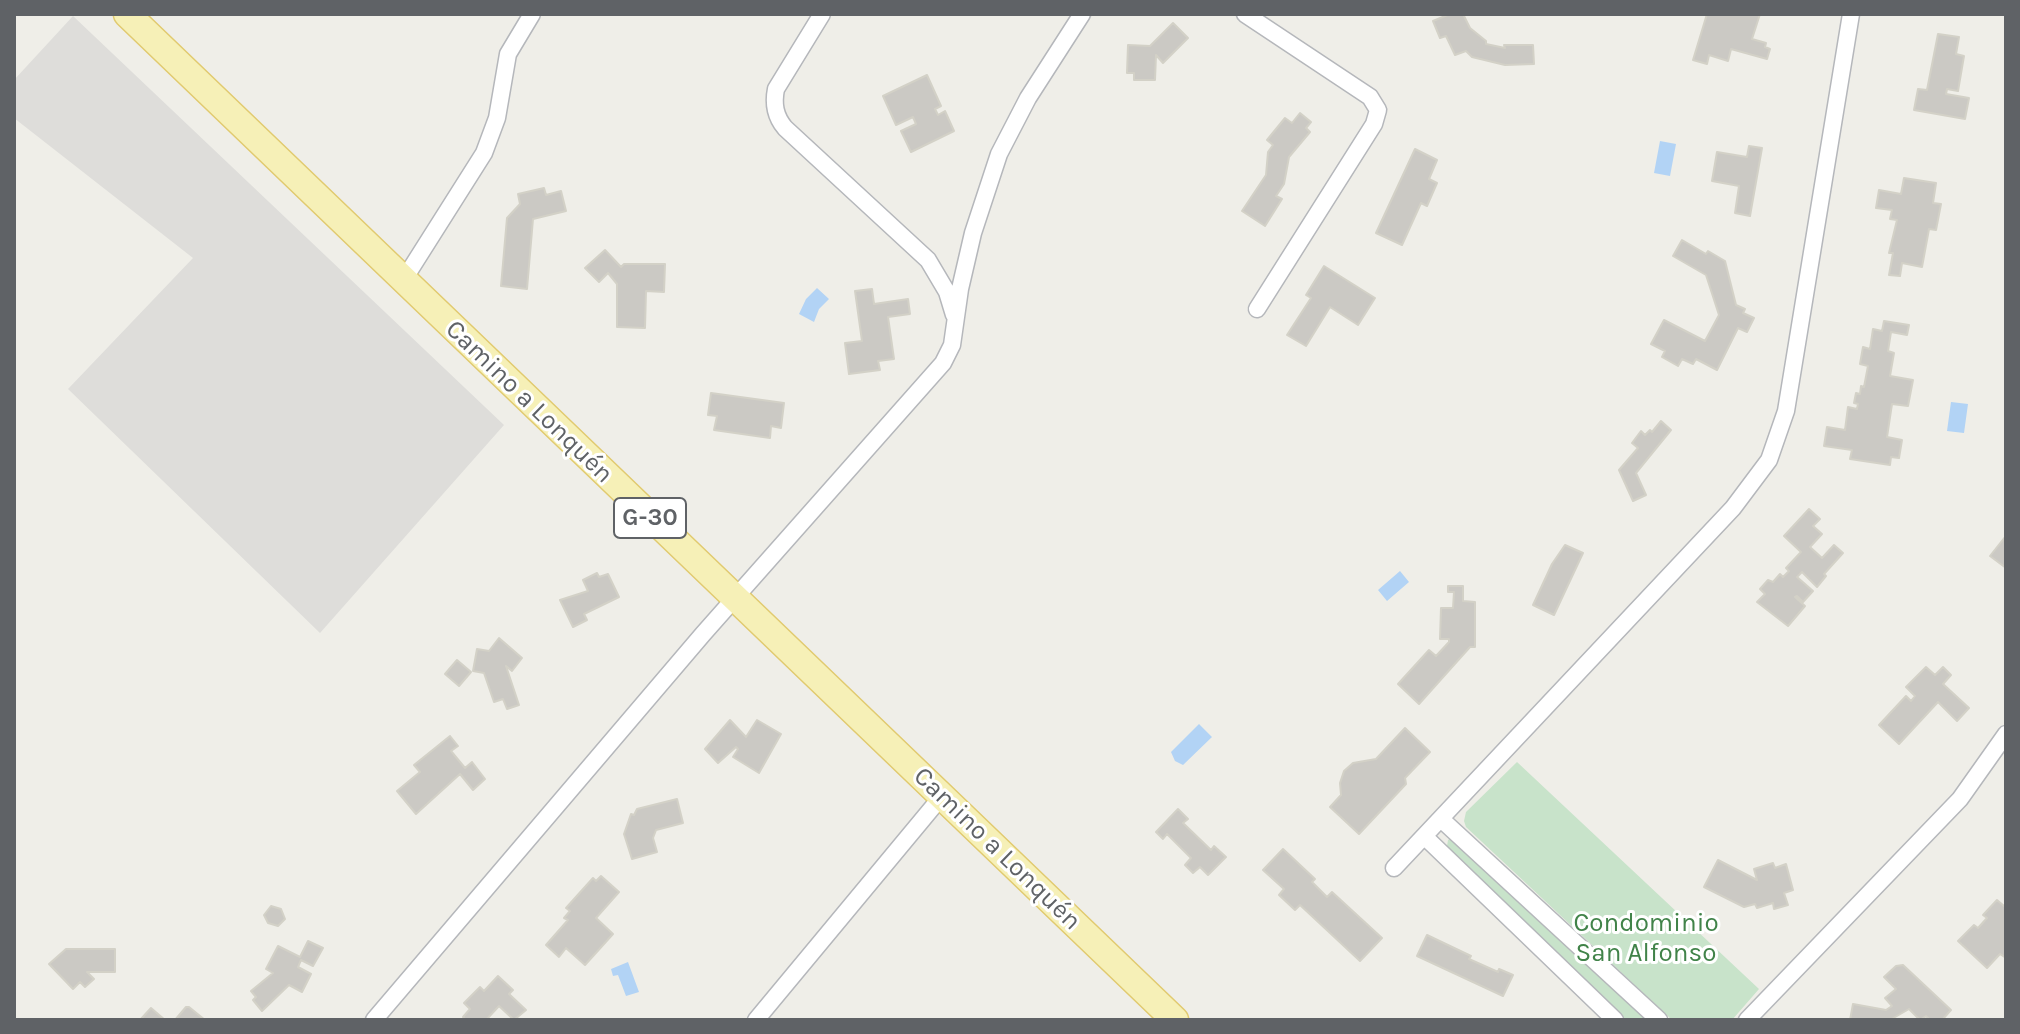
<!DOCTYPE html>
<meta charset="utf-8">
<style>
body{margin:0}
#map{position:relative;width:2020px;height:1034px;overflow:hidden;background:#efeee8;font-family:Karla,sans-serif}
canvas{display:block}
.frame{position:absolute;inset:0;border:16px solid #5f6266;pointer-events:none}
</style>
<div id="map">
<canvas width="2020" height="1034"></canvas>
<div class="frame"></div>
</div>
<script>
const ctx = document.querySelector('canvas').getContext('2d');
ctx.lineJoin = 'round';
function fill(path, color) { ctx.fillStyle = color; ctx.fill(path, 'evenodd'); }
function strokePath(path, color, width, dash) { ctx.strokeStyle = color; ctx.lineWidth = width; ctx.lineCap = dash ? 'butt' : 'round'; ctx.setLineDash(dash || []); ctx.stroke(path); }
function label(font, color, halo, rows, align = 'center') {
  ctx.font = font + ' Karla,sans-serif'; ctx.lineWidth = 6; ctx.setLineDash([]); ctx.textBaseline = 'middle'; ctx.strokeStyle = halo; ctx.fillStyle = color; for (const [text, x, y, turn = 0] of rows) {
    ctx.save(); ctx.translate(x, y); ctx.rotate((+turn || 0) * Math.PI / 180); ctx.textAlign = isNaN(turn) ? turn : align; if (halo) ctx.strokeText(text, 0, 0); ctx.fillText(text, 0, 0); ctx.restore();
  }
}
const industrial = new Path2D(`
 M73,16L504,425L320,633L68,389L193,258L14,118V80Z`);
const green = new Path2D(`
 M1517,762L1759,989L1732,1020H1672L1466,827L1464,821L1466,812Z
 M1451,838L1649,1020H1624L1446,852L1448,840Z`);
const water = new Path2D(`
 M1660,141L1676,144L1670,176L1654,173Z
 M817,288L829,299L819,309L814,322L799,314L806,299Z
 M1951,402L1968,404L1964,433L1947,431Z
 M1400,571L1409,582L1387,601L1378,590Z
 M1199,724L1212,737L1183,765L1175,761L1171,752Z
 M628,962L639,992L626,996L618,975L613,976L611,969Z`);
const building = new Path2D(`
 M1450,14H1463L1470,28L1486,41V44L1505,48L1504,45H1533L1534,64L1505,65L1472,57L1466,51L1455,55L1446,36L1440,38L1433,21Z
 M1707,14H1760L1752,39L1766,43L1765,47L1770,49L1767,59L1731,49L1728,61L1709,55L1707,64L1693,60Z
 M1173,23L1188,38L1163,63L1156,55L1155,80H1134V73H1127L1128,45L1150,46Z
 M1938,34L1959,37L1956,54L1964,56L1958,91L1947,89L1946,94L1969,98L1965,119L1914,110L1918,89L1927,90Z
 M927,75L941,106L935,109L938,115L945,111L954,131L911,152L901,131L916,124L913,117L896,125L883,96Z
 M1300,113L1311,122L1306,128L1310,132L1289,157L1284,184L1276,196L1282,199L1265,226L1242,211L1266,175L1268,152L1273,145L1267,140L1285,118L1292,123Z
 M1749,146L1762,148L1750,216L1735,213L1739,186L1712,181L1717,152L1747,157Z
 M1415,149L1437,160L1429,179L1437,183L1427,206L1421,203L1402,245L1376,233Z
 M1904,178L1936,183L1933,203L1941,204L1936,230L1929,229L1922,267L1902,263L1900,276L1889,275L1893,253H1889L1897,220L1890,219L1892,210L1876,208L1879,190L1901,194Z
 M544,188L546,195L561,191L566,211L533,219L527,289L501,286L507,218L520,204L518,194Z
 M1682,240L1706,254L1708,251L1725,261L1736,305L1745,309L1743,313L1754,318L1747,332L1738,328L1717,370L1696,359L1693,364L1682,359L1678,366L1662,357L1665,351L1651,344L1664,320L1705,341L1719,315L1706,275L1673,256Z
 M605,250L621,267L624,264H665L664,292L646,291L645,328L617,327V284L608,273L599,282L585,268Z
 M1324,266L1375,298L1358,325L1330,307L1306,346L1287,335L1311,298L1306,295Z
 M872,289L874,304L908,299L910,314L888,317L894,359L878,361L880,370L849,374L845,343L862,341L855,291Z
 M1884,321L1909,325L1907,335L1891,332L1888,351L1894,353L1890,376L1913,380L1908,406L1892,404L1887,437L1902,440L1899,458L1891,457L1890,465L1850,459L1852,450L1824,446L1827,427L1845,430L1848,407L1857,409L1858,404L1854,403L1856,393L1860,394L1861,386L1864,387L1868,366L1860,364L1863,347L1870,349L1873,329L1882,331Z
 M711,393L784,403L781,428L771,426L770,438L714,430L717,416L708,415Z
 M1661,421L1671,430L1636,473L1646,495L1633,501L1619,470L1638,448L1632,443L1641,431L1645,435L1650,430L1652,432Z
 M1809,509L1820,519L1813,526L1822,534L1810,547L1822,558L1834,545L1843,553L1824,574L1826,576L1817,587L1802,572L1797,577L1813,591L1803,602L1797,596L1795,597L1805,606L1788,626L1757,602L1765,594L1760,589L1768,580L1773,582L1780,574L1783,577L1789,571L1786,568L1801,552L1784,536Z
 M2005,537L2006,538V568L1990,556Z
 M1565,545L1583,553L1554,615L1533,605L1552,564Z
 M597,573L599,577L608,574L619,597L584,614L587,620L573,627L560,600L588,591L583,580Z
 M1448,586H1463V601L1475,602V647H1470L1419,704L1398,684L1429,650L1436,656L1449,642V639H1440L1441,608H1453L1454,592H1448Z
 M499,638L522,658L512,671L506,666L519,705L507,709L503,699L494,702L484,673L473,671L477,649L489,651Z
 M457,660L471,672L459,686L445,674Z
 M1926,667L1935,675L1943,667L1951,675L1943,684L1969,708L1957,721L1938,702L1899,744L1879,725L1906,696L1911,701L1915,696L1906,687Z
 M730,720L746,737L757,720L781,734L759,773L733,757L738,749L736,747L718,763L705,749Z
 M1405,728L1430,752L1405,778L1406,784L1359,834L1330,807L1341,795L1340,783L1344,771L1353,763L1376,759Z
 M450,736L458,746L451,751L465,768L472,762L485,779L473,790L460,774L416,814L397,791L420,772L414,765Z
 M677,799L683,823L656,830L653,838L657,852L632,859L624,834L631,814L634,815L637,809Z
 M1178,809L1188,819L1183,823L1211,850L1214,846L1226,857L1208,875L1200,867L1193,873L1185,865L1191,858L1167,834L1163,839L1156,832Z
 M1283,849L1315,879L1312,882L1327,897L1332,892L1382,938L1360,961L1300,905L1295,910L1279,895L1284,889L1263,870Z
 M1718,860L1757,880L1754,869L1773,863L1775,868L1786,864L1793,890L1784,893L1788,905L1774,909L1773,903L1757,908L1755,904L1744,907L1704,887Z
 M601,876L619,892L596,918L613,934L585,965L566,948L559,957L546,945L568,920L564,918L570,911L566,908L593,878L596,881Z
 M1997,900L2004,906L2006,903V958L2000,954L1987,968L1958,941L1974,925L1978,928L1987,918L1983,915Z
 M271,906L281,909L285,919L278,926L268,923L264,915Z
 M1427,935L1471,956L1469,959L1498,972L1499,969L1513,975L1503,996L1417,956Z
 M308,941L323,948L313,966L301,960L298,967L311,974L302,992L289,985L262,1011L253,1000L256,997L251,991L273,973L266,969L278,946L300,957Z
 M66,949H115V972H87L94,979L85,987L80,982L73,989L49,964Z
 M1903,965L1951,1010L1942,1020H1930L1926,1016L1920,1020L1909,1009L1890,1020H1850L1853,1004L1886,1010L1892,1006L1885,998L1896,989L1884,977L1896,966Z
 M498,976L513,990L509,994L526,1010L514,1020L499,1006L486,1020H466L463,1017L470,1009L464,1003L480,987L484,991Z
 M186,1007H189L205,1020H175Z
 M151,1008L165,1020H140Z`);
const minor = new Path2D(`
 M822,14L776,89C773,104 775,116 785,128L928,260L947,292L954,315
 M1245,14L1370,97L1378,110L1374,124L1257,309
 M403,281L484,153L497,118L508,54L532,14
 M1441,819L1659,1020
 M1424,836L1615,1020
 M1394,868L1733,508L1769,460L1786,411L1851,14
 M374,1020L703,634L943,363L952,345L960,289L973,233L999,154L1028,98L1082,14
 M756,1020L942,796
 M1747,1020L1960,799L2006,734`);
const primary = new Path2D(`
 M127,14L1175,1020`);
const shields = [
 [650,518,72]
];
const shieldNames = [
 ["G-30",650,518]
];
const streetNames = [
 ["Camino a Lonquén",529,402,44],
 ["Camino a Lonquén",997,849,44]
];
const parkNames = [
 ["Condominio",1646,924],
 ["San Alfonso",1646,954]
];
fill(industrial, '#deddda');
fill(green, '#c8e3ca');
fill(water, '#b2d3f5');
fill(building, '#cbc9c4');
strokePath(building, '#d3d1c7', 2);
strokePath(minor, '#b5b7bb', 19);
strokePath(primary, '#e1ca6f', 29);
strokePath(minor, '#fff', 16);
strokePath(primary, '#f6f0b7', 26);
for (const [x, y, w] of shields) { const box = new Path2D(); box.roundRect(x - w / 2, y - 20, w, 40, 6); ctx.fillStyle = '#fff'; ctx.fill(box); strokePath(box, '#5f6266', 2); }
label('bold 24px', '#5f6266', null, shieldNames);
label('26px', '#5f6266', '#fff', streetNames);
label('26px', '#418349', '#fff', parkNames);
</script>
